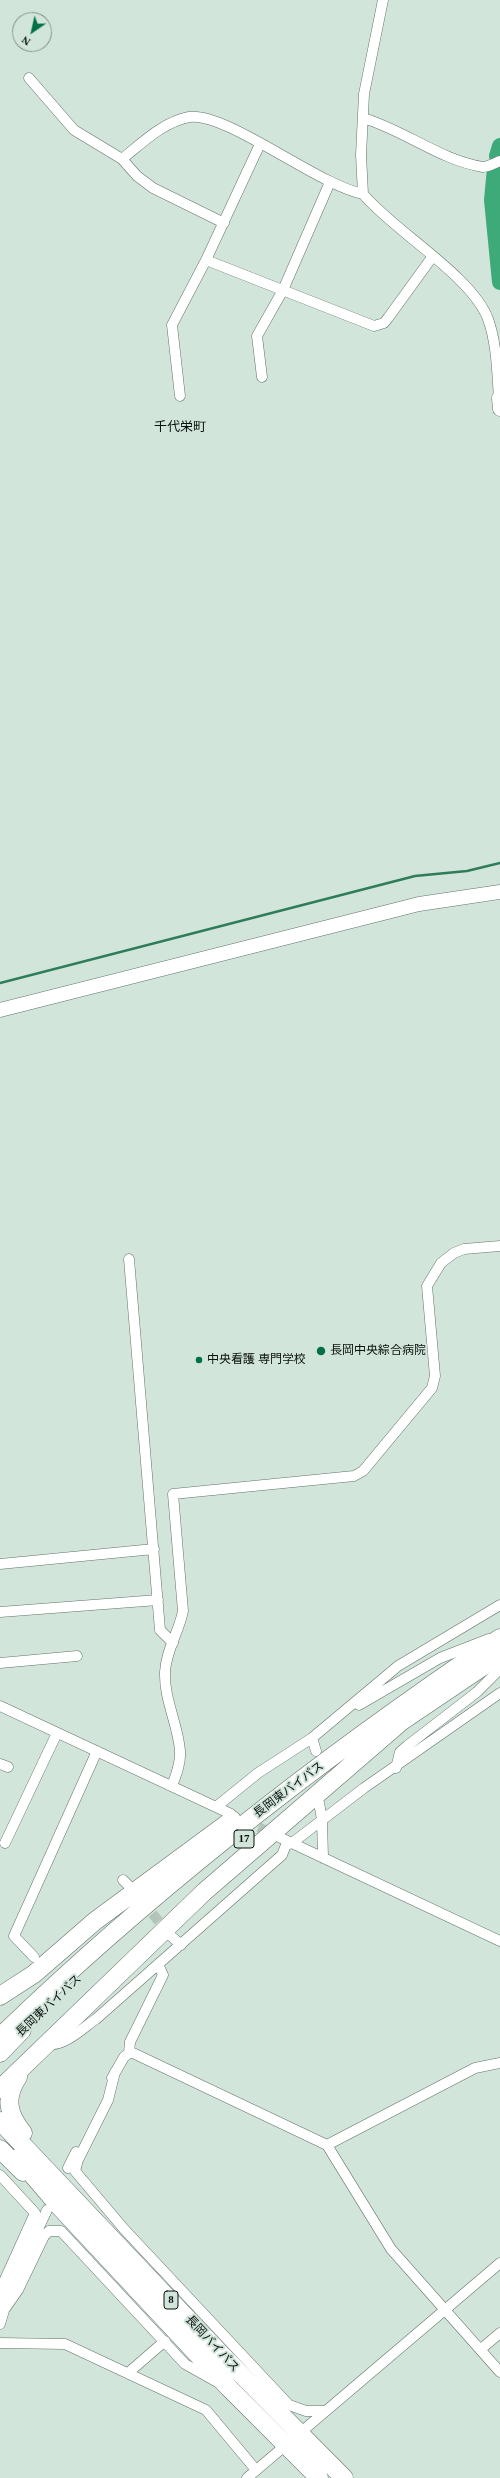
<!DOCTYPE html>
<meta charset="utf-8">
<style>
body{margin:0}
#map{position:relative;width:500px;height:2478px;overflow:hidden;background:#d1e5da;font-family:"Times New Roman",serif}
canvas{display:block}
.north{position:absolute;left:12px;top:12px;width:40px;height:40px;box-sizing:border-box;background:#d1e5da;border:1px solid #829088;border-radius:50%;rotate:214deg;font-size:11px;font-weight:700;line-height:16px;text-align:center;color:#0b110e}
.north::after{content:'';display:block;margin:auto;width:14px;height:18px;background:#017049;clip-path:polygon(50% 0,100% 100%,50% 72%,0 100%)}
</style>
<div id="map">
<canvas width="500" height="2478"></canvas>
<div class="north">N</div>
</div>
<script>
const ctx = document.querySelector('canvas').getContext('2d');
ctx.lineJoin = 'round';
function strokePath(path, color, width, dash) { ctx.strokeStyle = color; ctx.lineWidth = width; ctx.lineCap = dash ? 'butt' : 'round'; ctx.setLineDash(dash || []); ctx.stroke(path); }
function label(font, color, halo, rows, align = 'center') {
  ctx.font = font + ' "Times New Roman","Noto Sans JP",serif'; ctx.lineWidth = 4; ctx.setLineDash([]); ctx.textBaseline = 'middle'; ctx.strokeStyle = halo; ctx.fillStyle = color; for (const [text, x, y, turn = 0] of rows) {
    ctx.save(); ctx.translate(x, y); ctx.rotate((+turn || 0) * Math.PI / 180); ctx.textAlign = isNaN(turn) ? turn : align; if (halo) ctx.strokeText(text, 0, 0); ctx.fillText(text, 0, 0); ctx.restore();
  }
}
const stream = new Path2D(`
 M0,983L415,876L467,871L500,863`);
const river = new Path2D(`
 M497,156L500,146
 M495,168L492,200L500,282`);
const streetTunnel = new Path2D(`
 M245,1821L275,1835
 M143,1902L168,1933`);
const street = new Path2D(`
 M383,0L364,94L361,155L363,194C395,232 472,276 488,319C497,344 497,372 499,398
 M29,78L74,130L122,159L137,176L153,188L224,223
 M363,118C404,130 440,160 483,167C488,167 495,163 500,161
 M122,159C142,143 163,122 189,117C225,111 318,185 363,194
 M206,260L374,326L384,323L388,318L433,256
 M262,377L257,336L283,290L330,182
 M180,396L172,325L206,260L260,144
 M129,1259L160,1630L173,1643
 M0,1564L154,1549
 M0,1612L158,1600
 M0,1663L77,1656
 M359,1705L440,1658L489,1639
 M0,1706L231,1814
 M312,1738L316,1751
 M0,1764L8,1767
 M396,1768L400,1752L407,1746L477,1692L500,1669
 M172,1786C176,1775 181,1763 180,1751C178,1724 164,1700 165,1672C166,1650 179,1632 183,1611L173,1494L354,1476L363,1471L432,1388L435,1376L427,1286L441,1263L454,1253L464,1249L500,1246
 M319,1803L322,1819L323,1858
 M216,1807L258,1773L312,1738L398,1666L500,1605
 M279,1837L500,1941
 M5,1843L57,1733
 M123,1880L130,1887
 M171,1936L181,1945
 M34,1957L14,1936L97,1751
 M49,2044C64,2047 84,2027 96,2019L282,1855L286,1845L292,1843L364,1788L500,1693
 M129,2053H133L327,2145L391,2249L500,2372
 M115,2072L108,2100L78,2160L75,2171L124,2229L289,2405L306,2411H325
 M112,2078L124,2057L129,2053L130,2042L163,1975L158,1964
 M327,2145L475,2068L500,2063
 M68,2168L76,2152
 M0,2175L35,2213L2,2286L1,2298L4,2310
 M4,2310L18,2290L44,2236L49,2231H61L185,2364L217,2382
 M0,2324L11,2287L47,2210
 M0,2343L65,2344L206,2410L256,2470
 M481,2349L500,2333
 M128,2373L165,2341
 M247,2478L500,2263`);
const secondary = new Path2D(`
 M499,398L500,409
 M0,1010L419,904L500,892`);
const highway = new Path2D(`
 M399,1723L500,1655
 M0,1996L34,1974L95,1921L232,1820
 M0,2037C153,1889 323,1757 500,1638
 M0,2053L22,2030
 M18,2077C4,2098 8,2114 23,2133
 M0,2089L204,1892L402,1721
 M0,2121L219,2352L344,2478
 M0,2149L23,2172
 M18,2158L59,2206L229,2388L319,2478`);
const markers = [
 [321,1351,5,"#017049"],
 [199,1360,4,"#017049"]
];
const shields = [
 [244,1839,20],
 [171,2300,14]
];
const shieldNames = [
 ["17",244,1839],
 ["8",171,2300]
];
const poiNames = [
 ["長岡中央綜合病院",330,1351],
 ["中央看護 専門学校",207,1360]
];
const streetNames = [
 ["長岡東バイパス",289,1790,-37],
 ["長岡東バイパス",49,2006,-43],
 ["長岡バイパス",212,2344,47]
];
const neighbourhoodNames = [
 ["千代栄町",180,428]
];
strokePath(stream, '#2f7c59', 2.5);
strokePath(river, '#3eaa79', 16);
strokePath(streetTunnel, '#b3c5bb', 10, [10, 5]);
strokePath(street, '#627369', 11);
strokePath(secondary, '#627369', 15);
strokePath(highway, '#627369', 19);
strokePath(street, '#fff', 10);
strokePath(secondary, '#fff', 14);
strokePath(highway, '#fff', 18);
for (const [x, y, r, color] of markers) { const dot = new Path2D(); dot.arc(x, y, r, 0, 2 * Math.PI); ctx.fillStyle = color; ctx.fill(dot); strokePath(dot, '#d1e5da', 1.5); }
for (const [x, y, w] of shields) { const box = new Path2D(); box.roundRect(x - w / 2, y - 9, w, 18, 3); ctx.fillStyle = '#d1e5da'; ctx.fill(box); strokePath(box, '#0b110e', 1); }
label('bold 11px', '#0b110e', null, shieldNames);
label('12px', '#0b110e', '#d1e5da', poiNames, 'left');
label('12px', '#0b110e', '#d1e5da', streetNames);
label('13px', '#0b110e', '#d1e5da', neighbourhoodNames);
</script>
